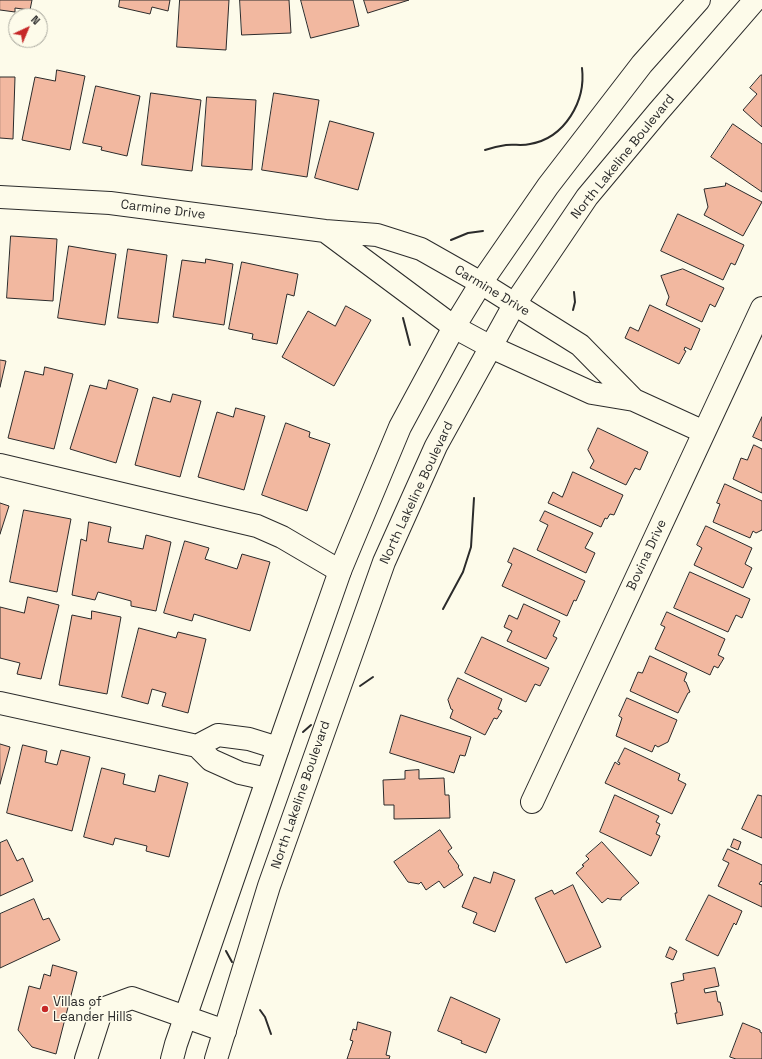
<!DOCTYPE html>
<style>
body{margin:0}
#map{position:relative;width:762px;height:1059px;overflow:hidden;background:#fdfbea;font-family:"Space Grotesk",sans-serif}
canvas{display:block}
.north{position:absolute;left:8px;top:8px;width:40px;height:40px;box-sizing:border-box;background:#fdfbea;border:1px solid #a9a89e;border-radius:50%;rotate:44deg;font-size:11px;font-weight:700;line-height:16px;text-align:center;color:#2b2b2b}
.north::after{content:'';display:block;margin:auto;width:14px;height:18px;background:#c62828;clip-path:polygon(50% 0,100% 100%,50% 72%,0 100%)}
</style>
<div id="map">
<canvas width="762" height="1059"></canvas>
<div class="north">N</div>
</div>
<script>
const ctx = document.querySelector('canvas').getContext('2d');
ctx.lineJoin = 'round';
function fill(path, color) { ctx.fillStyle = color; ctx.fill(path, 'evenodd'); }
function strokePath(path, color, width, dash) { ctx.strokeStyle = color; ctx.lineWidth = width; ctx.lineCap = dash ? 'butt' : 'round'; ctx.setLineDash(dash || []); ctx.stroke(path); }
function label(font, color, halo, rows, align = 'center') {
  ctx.font = font + ' "Space Grotesk",sans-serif'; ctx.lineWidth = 3; ctx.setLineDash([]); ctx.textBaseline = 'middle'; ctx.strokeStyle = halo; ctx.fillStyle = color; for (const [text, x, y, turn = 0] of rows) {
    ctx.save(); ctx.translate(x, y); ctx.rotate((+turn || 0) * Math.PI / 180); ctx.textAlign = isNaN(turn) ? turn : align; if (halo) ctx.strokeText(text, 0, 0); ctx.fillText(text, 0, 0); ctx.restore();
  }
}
const building = new Path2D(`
 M0,0H32L30,10L15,8V12L0,10Z
 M120,0H170L168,11L152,7L150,14L119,7Z
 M180,0H229L226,50L177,47Z
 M240,0H289L291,33L242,35Z
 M301,0H353L359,26L311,38Z
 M364,0H409L368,13Z
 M57,70L85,76L70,150L22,140L35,77L55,81Z
 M761,75H762V127L743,110L757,94L750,88Z
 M0,77H15L13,139L0,138Z
 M96,86L140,96L127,156L101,150L102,147L83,143Z
 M151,93L201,100L192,171L142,165Z
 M274,93L319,100L307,177L262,170Z
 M207,97L256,100L252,170L202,166Z
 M330,121L374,133L358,190L315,178Z
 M733,124L762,144V192L711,157Z
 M726,183L762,202L743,236L704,215L708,207L704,189L725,186Z
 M678,214L744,245L735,265L731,263L723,280L661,251Z
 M11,236L57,239L53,301L7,298Z
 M69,246L116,254L105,325L58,318Z
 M128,249L167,255L158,323L118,318Z
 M206,259L233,264L224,325L173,317L182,260L205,263Z
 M242,262L298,274L294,296L287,294L277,344L252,339L253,334L229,329Z
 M683,269L724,288L715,307L710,304L702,322L666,305L669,297L661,276Z
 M650,305L700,329L691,350L685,347L684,350L686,351L679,364L625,338L630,327L638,331Z
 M346,306L371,320L334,386L282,357L308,311L335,326Z
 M0,360L6,361L0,387Z
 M45,367L73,374L54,449L8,438L25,371L43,375Z
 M109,380L138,389L116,463L70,449L90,385L106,389Z
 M173,394L201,401L180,477L135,465L153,397L170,402Z
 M236,408L265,416L244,490L198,477L217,412L233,417Z
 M762,417V441L753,437Z
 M286,423L310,432L309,437L330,444L307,511L262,495Z
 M598,428L648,452L640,470L635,468L626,485L590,468L594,461L588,450Z
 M754,445L762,449V493L733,479L741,458L747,460Z
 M573,472L623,495L614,515L610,514L607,519L605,518L601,527L548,503L553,492L562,497Z
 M725,484L762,501V530L756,533L753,531L750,538L713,522L720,504L717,503Z
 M0,503L9,506L0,534Z
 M24,510L71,519L57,592L10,582Z
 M545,511L593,533L585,548L595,553L586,573L537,550L548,525L540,521Z
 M89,522L111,527L108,542L143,549L146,535L171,542L156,611L131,606V601L98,592L95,600L72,595L81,539L86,541Z
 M706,526L752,548L745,564L752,568L743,588L694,565L702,548L697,545Z
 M185,541L209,548L205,559L237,569L242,554L270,562L250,631L194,614L192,621L164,613Z
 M514,548L585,581L576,601L574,600L567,616L502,586L512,564L508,562Z
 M690,572L750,599L742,618L736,615L728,632L674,608Z
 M28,597L59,605L41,679L17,674L20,663L0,658V607L24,613Z
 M524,604L560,621L553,636L557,638L546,659L507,641L512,631L504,627L509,615L517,619Z
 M92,611L121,617L107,694L59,685L72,615L91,619Z
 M667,612L725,639L718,655L724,658L718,668L714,666L710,675L655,649L665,627L661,625Z
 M139,628L176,638L178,632L206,639L188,713L162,706L166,693L152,689L148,704L122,697Z
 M482,637L549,668L540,686L535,684L526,702L465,673Z
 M650,656L687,673L684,681L686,682L690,692L688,693L678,713L630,691L638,672L642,673Z
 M458,678L502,699L498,709L502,711L497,719L494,718L485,735L450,718L453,710L451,709L448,700Z
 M627,698L677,720L668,742L658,747L655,745L652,752L616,736L622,718L619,716Z
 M401,715L471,737L465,756L460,755L454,773L390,753Z
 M0,744L10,747L0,784Z
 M23,745L47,751L45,762L57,765L61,750L90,757L72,831L7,813Z
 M625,748L680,774L678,780L686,784L672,814L605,783L615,762L619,765L620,763L618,762Z
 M102,768L125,774L123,784L155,792L159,775L188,783L169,857L146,851L147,846L115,838L113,845L84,837Z
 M419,770V779L444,778L445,795H449L450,818L394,819V805H384L383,780L405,779V771Z
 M615,795L659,816L656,822L660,824L656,834L660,836L651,856L600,832Z
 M758,795L762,796V838L742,829Z
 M440,830L452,848L448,851L459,866L458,867L463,875L444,888L439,881L426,890L421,882L419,884L408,882L394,862Z
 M734,839L741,842L738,850L731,847Z
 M7,840L17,861L23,858L33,881L0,896V843Z
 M602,842L639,883L621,898V900L609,899L608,898L602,903L576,873L584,866L582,865L589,859L586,856Z
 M728,849L762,865V882L761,881L759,884L762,885V907L718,886L729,863L723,860Z
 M494,872L515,880L495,932L473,923L477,913L462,907L474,877L490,883Z
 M573,885L601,947L566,963L535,898L552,890L554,894Z
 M709,895L742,911L736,925L734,923L718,956L686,940Z
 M34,899L43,920L49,918L60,940L0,968V914Z
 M670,947L677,951L673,960L666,957Z
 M53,965L77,972L56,1054L32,1047L18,1030L29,986L40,989L44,974L50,976Z
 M715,968L719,986L704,989L705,993L716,991L718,1002H720L723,1015L677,1024L675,1013H677L671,983L684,980L683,974Z
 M451,997L500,1019L486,1053L461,1043L462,1041L438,1031Z
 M358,1022L391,1032L386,1055L390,1056L389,1059H347L353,1041L350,1040L353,1029L356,1030Z
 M743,1023L760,1030V1032L762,1033V1059H736L730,1057Z`);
const minor = new Path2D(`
 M0,197L110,203L325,231L377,235L421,249L481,283L580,345L634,400
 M325,231L454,327L491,347L592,393L634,400L704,432
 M0,465L257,526L282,537L340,571
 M0,703L197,746
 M267,779L240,773L211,760L197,746L218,735L249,739L278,748
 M532,802L762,308
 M86,1059L102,1009L132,998L225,1031`);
const major = new Path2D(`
 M172,1059L176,1044L283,734L340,571L400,427L454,327L481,283L548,186L642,64L699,0
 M216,1059L269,886L384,562L436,446L514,305L587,197L658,112L755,0`);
const wall = new Path2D(`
 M485,150C491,148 499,146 506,145C514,144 522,146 530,144C565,138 586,101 582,68
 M451,240L468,233L483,231
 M573,310L575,302L574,292
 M403,318L410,345
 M443,609L463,572L471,547L474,498
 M360,686L373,677
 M303,732L311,725
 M226,951L232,962
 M260,1010L265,1017L271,1034`);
const markers = [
 [45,1009,4,"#c62828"]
];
const streetNames = [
 ["North Lakeline Boulevard",623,157,-51],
 ["Carmine Drive",163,210,7],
 ["Carmine Drive",492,291,31],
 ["North Lakeline Boulevard",417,493,-65],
 ["Bovina Drive",647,555,-65],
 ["North Lakeline Boulevard",301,795,-71]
];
const poiNames = [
 ["Villas of",53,1002],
 ["Leander Hills",53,1017]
];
fill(building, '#f2b8a0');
strokePath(building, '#2b2b2b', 1);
strokePath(minor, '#2b2b2b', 24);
strokePath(major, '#2b2b2b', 24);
strokePath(minor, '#fdfbea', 22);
strokePath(major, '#fdfbea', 22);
strokePath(wall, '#2b2b2b', 2);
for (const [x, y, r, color] of markers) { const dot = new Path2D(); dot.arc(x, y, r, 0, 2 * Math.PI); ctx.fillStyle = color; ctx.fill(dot); strokePath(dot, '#fdfbea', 1.5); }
label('13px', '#2b2b2b', '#fdfbea', streetNames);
label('13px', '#2b2b2b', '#fdfbea', poiNames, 'left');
</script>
